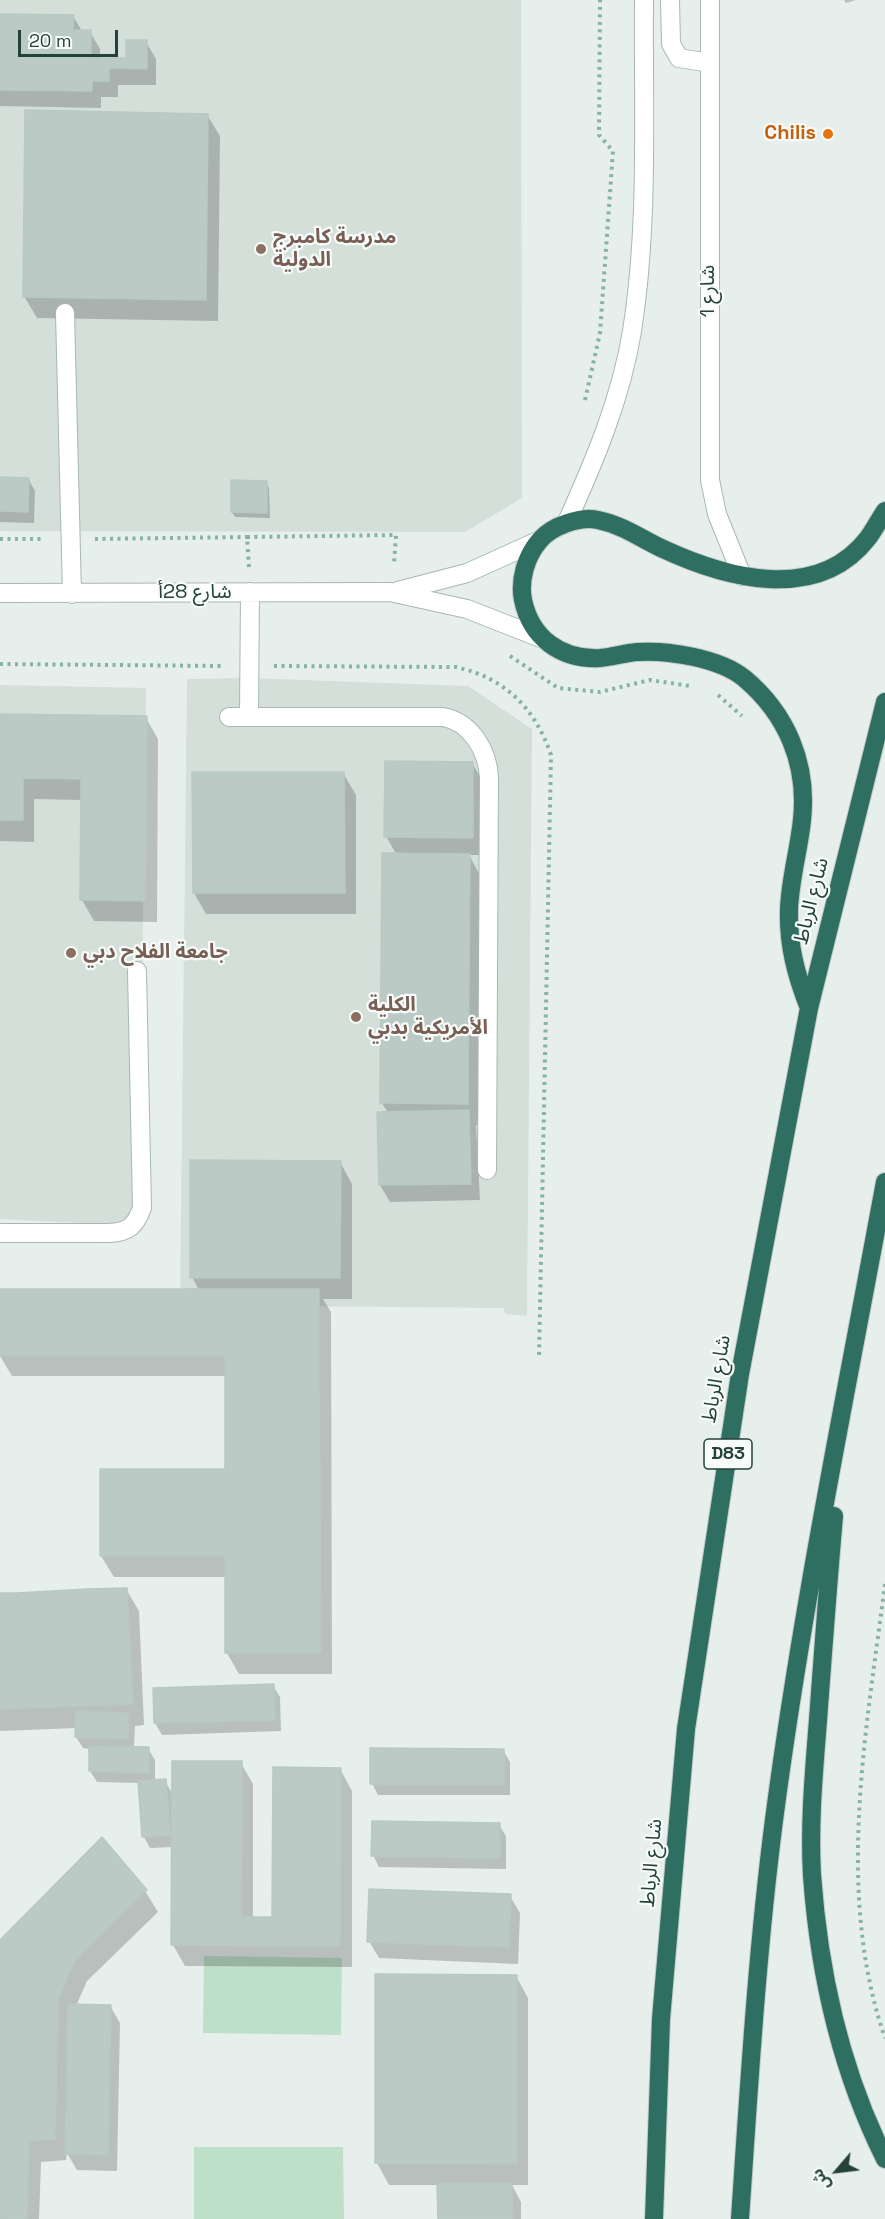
<!DOCTYPE html>
<meta charset="utf-8">
<style>
body{margin:0}
#map{position:relative;width:885px;height:2219px;overflow:hidden;background:#e6efeb;font-family:"Space Grotesk","Noto Sans Arabic",sans-serif}
canvas{display:block}
.north{position:absolute;left:807px;top:2141px;width:60px;height:60px;-webkit-text-stroke:4px #f7fbf9;paint-order:stroke;rotate:242deg;font-size:16px;font-weight:700;line-height:24px;text-align:center;color:#24423a}
.north::after{content:'';display:block;margin:auto;width:21px;height:27px;background:#24423a;clip-path:polygon(50% 0,100% 100%,50% 72%,0 100%)}
.scale{position:absolute;left:18px;top:30px;width:100px;height:27px;box-sizing:border-box;border:3px solid #24423a;border-top:0;padding-left:8px;font-size:18px;line-height:21px;white-space:nowrap;color:#24423a;-webkit-text-stroke:4px #f7fbf9;paint-order:stroke}
</style>
<div id="map">
<canvas width="885" height="2219"></canvas>
<div class="north">ش</div>
<div class="scale">20 m</div>
</div>
<script>
const ctx = document.querySelector('canvas').getContext('2d');
ctx.lineJoin = 'round';
function fill(path, color) { ctx.fillStyle = color; ctx.fill(path, 'evenodd'); }
function strokePath(path, color, width, dash) { ctx.strokeStyle = color; ctx.lineWidth = width; ctx.lineCap = dash ? 'butt' : 'round'; ctx.setLineDash(dash || []); ctx.stroke(path); }
function label(font, color, halo, rows, align = 'center') {
  ctx.font = font + ' "Space Grotesk","Noto Sans Arabic",sans-serif'; ctx.lineWidth = 4.5; ctx.setLineDash([]); ctx.textBaseline = 'middle'; ctx.strokeStyle = halo; ctx.fillStyle = color; for (const [text, x, y, turn = 0] of rows) {
    ctx.save(); ctx.translate(x, y); ctx.rotate((+turn || 0) * Math.PI / 180); ctx.textAlign = isNaN(turn) ? turn : align; if (halo) ctx.strokeText(text, 0, 0); ctx.fillText(text, 0, 0); ctx.restore();
  }
}
const built = new Path2D(`
 M0,0H521L522,498L465,532L0,531Z
 M249,678L468,686L532,729L527,1316L505,1314L504,1308L180,1305L187,679Z
 M0,685L146,688L139,1226L0,1219Z`);
const green = new Path2D(`
 M204,1956L342,1958L341,2035L203,2033Z
 M194,2147H343L344,2219H194Z`);
const shadow = new Path2D(`
 M844,0H856L846,3Z
 M0,15L73,16L82,31L90,32L100,49V59L127,60L146,42L156,59V85H118V97H101V108L0,106Z
 M207,115L220,136L218,321L37,318L24,296Z
 M0,478L29,480L35,491L34,523L0,522Z
 M266,482L269,488L270,518L235,517L232,512Z
 M0,716L146,718L158,739L157,922L94,921L82,900V800L34,799V842L0,841Z
 M472,763L482,780L481,855H469L481,877L480,1125H476L480,1200L390,1202L380,1185L388,1113L382,1103L396,854L386,836Z
 M343,773L356,795V914H206L194,893Z
 M340,1162L352,1184V1299H323L331,1312L332,1674H239L227,1653V1577H114L101,1556L227,1470V1376H12L0,1356V1291L199,1290L192,1277Z
 M126,1589L139,1611L144,1725L135,1726L134,1748L148,1749L155,1760V1782L165,1781L173,1795L241,1763L253,1784V1919H274L340,1769L352,1791V1967L185,1966L173,1945V1847L150,1848L144,1837L140,1783L97,1782L90,1771V1749L83,1748L76,1737L77,1728L0,1731V1595Z
 M273,1686L280,1697L281,1731L162,1735L155,1723Z
 M503,1750L510,1762V1795H378L372,1783Z
 M499,1825L506,1836V1869L379,1867L373,1855Z
 M145,1891L158,1912L87,1981L76,2006H110L120,2023L117,2171L77,2170L67,2153L66,2160L41,2162L39,2219H0V1942Z
 M510,1896L520,1913L518,1964L379,1958L369,1941Z
 M377,1976H516L528,1998V2185H512L521,2202V2219H439V2185H389L377,2163Z`);
const building = new Path2D(`
 M0,14L74,15L73,30H91V58H126V40H147V69L109,68V81H92V91L0,90Z
 M25,110L208,114L206,300L23,297Z
 M0,477L29,478L28,512L0,511Z
 M231,480L267,481V513L231,512Z
 M0,714L147,716L145,901L80,900L81,779L23,778V820H0Z
 M385,761L473,762V838L384,837Z
 M192,772H344L345,893H193Z
 M382,853L470,854L468,1104L380,1103Z
 M469,1110L471,1184L379,1185L377,1112Z
 M190,1160L341,1161L340,1278H190Z
 M0,1289H319V1355H0Z
 M225,1355H319L321,1653H225V1556H100V1469H225Z
 M127,1588L133,1704L0,1709V1593H17L18,1610L89,1607L88,1589Z
 M88,1589L89,1607L18,1610L17,1593Z
 M274,1684L275,1720L154,1723L153,1688Z
 M76,1711L129,1713L128,1739L75,1737Z
 M89,1746L149,1747V1773L89,1771Z
 M370,1748L504,1749V1784H370Z
 M172,1761H242L241,1917H272L273,1767L341,1768L340,1946L171,1945Z
 M166,1779L170,1835L142,1837L138,1781Z
 M372,1821L500,1823V1858L371,1856Z
 M102,1837L147,1890L75,1960L58,2000L55,2139L29,2141L27,2219H0V1940Z
 M369,1889L511,1894L509,1947L367,1942Z
 M375,1974L517,1975V2164L375,2163Z
 M68,2004L111,2005L108,2155L65,2154Z
 M512,2183L513,2219H438L437,2184Z`);
const path = new Path2D(`
 M585,400L600,333L613,151L599,135L600,0
 M0,539H45
 M95,539L247,537
 M249,567L247,537L396,535L394,564
 M510,656L558,688L600,692L650,680L690,686
 M0,664L224,666
 M274,666L456,667C505,678 535,708 551,755L539,1358
 M718,695L742,716
 M885,1584C866,1733 835,1893 885,2038`);
const minor = new Path2D(`
 M670,0L671,44L679,58L710,63
 M710,0V480L717,514L742,576
 M65,313L72,594
 M566,524C594,462 621,399 632,331C649,223 643,110 644,0
 M398,591L467,573L540,540
 M0,593L390,592L467,609L541,638
 M249,716L250,592
 M229,717H443C471,722 488,751 489,778L487,1170
 M0,1233H109C128,1232 135,1227 142,1208L137,971`);
const highway = new Path2D(`
 M809,1008C796,975 788,945 789,910C790,879 799,850 802,820C808,764 787,714 744,678C719,658 668,650 637,652C625,653 612,657 600,658C561,660 531,638 523,600C519,580 526,556 540,540C552,526 580,516 598,520C622,525 640,538 661,548C725,578 817,604 868,538C874,530 879,520 885,511
 M834,1516C828,1584 823,1652 818,1720C814,1771 809,1824 812,1875C819,1973 841,2071 885,2159
 M654,2219L661,2019L686,1729L740,1374L809,1008L885,702
 M740,2219C749,2086 757,1952 774,1820C802,1606 846,1394 885,1182`);
const markers = [
 [828,134,6,"#e8710a"],
 [261,249,6,"#8d6e63"],
 [71,953,6,"#8d6e63"],
 [356,1017,6,"#8d6e63"]
];
const shields = [
 [728,1454,48]
];
const shieldNames = [
 ["D83",728,1454]
];
const foodNames = [
 ["Chilis",816,134]
];
const educationNames = [
 ["مدرسة كامبرج",273,238],
 ["الدولية",273,261],
 ["جامعة الفلاح دبي",83,953],
 ["الكلية",368,1006],
 ["الأمريكية بدبي",368,1029]
];
const streetNames = [
 ["شارع 1",709,291,-90],
 ["شارع 28أ",195,593],
 ["شارع الرباط",812,901,-76],
 ["شارع الرباط",717,1379,-80],
 ["شارع الرباط",652,1863,-85]
];
fill(built, '#d4dfda');
fill(green, '#bfe0c8');
fill(shadow, '#0003');
fill(building, '#bbcac4');
strokePath(building, '#b8c9c2', 1.5);
strokePath(minor, '#a8b8b2', 20);
strokePath(highway, '#c2cac8', 20);
strokePath(path, '#86b3a5', 4, [3, 4.5]);
strokePath(minor, '#fff', 18);
strokePath(highway, '#2f6f62', 18);
for (const [x, y, r, color] of markers) { const dot = new Path2D(); dot.arc(x, y, r, 0, 2 * Math.PI); ctx.fillStyle = color; ctx.fill(dot); strokePath(dot, '#f7fbf9', 2); }
for (const [x, y, w] of shields) { const box = new Path2D(); box.roundRect(x - w / 2, y - 15, w, 30, 4.5); ctx.fillStyle = '#f7fbf9'; ctx.fill(box); strokePath(box, '#24423a', 1.5); }
label('bold 18px', '#24423a', null, shieldNames);
label('bold 20px', '#c56008', '#f7fbf9', foodNames, 'right');
label('bold 20px', '#785e54', '#f7fbf9', educationNames, 'left');
label('20px', '#24423a', '#f7fbf9', streetNames);
</script>
